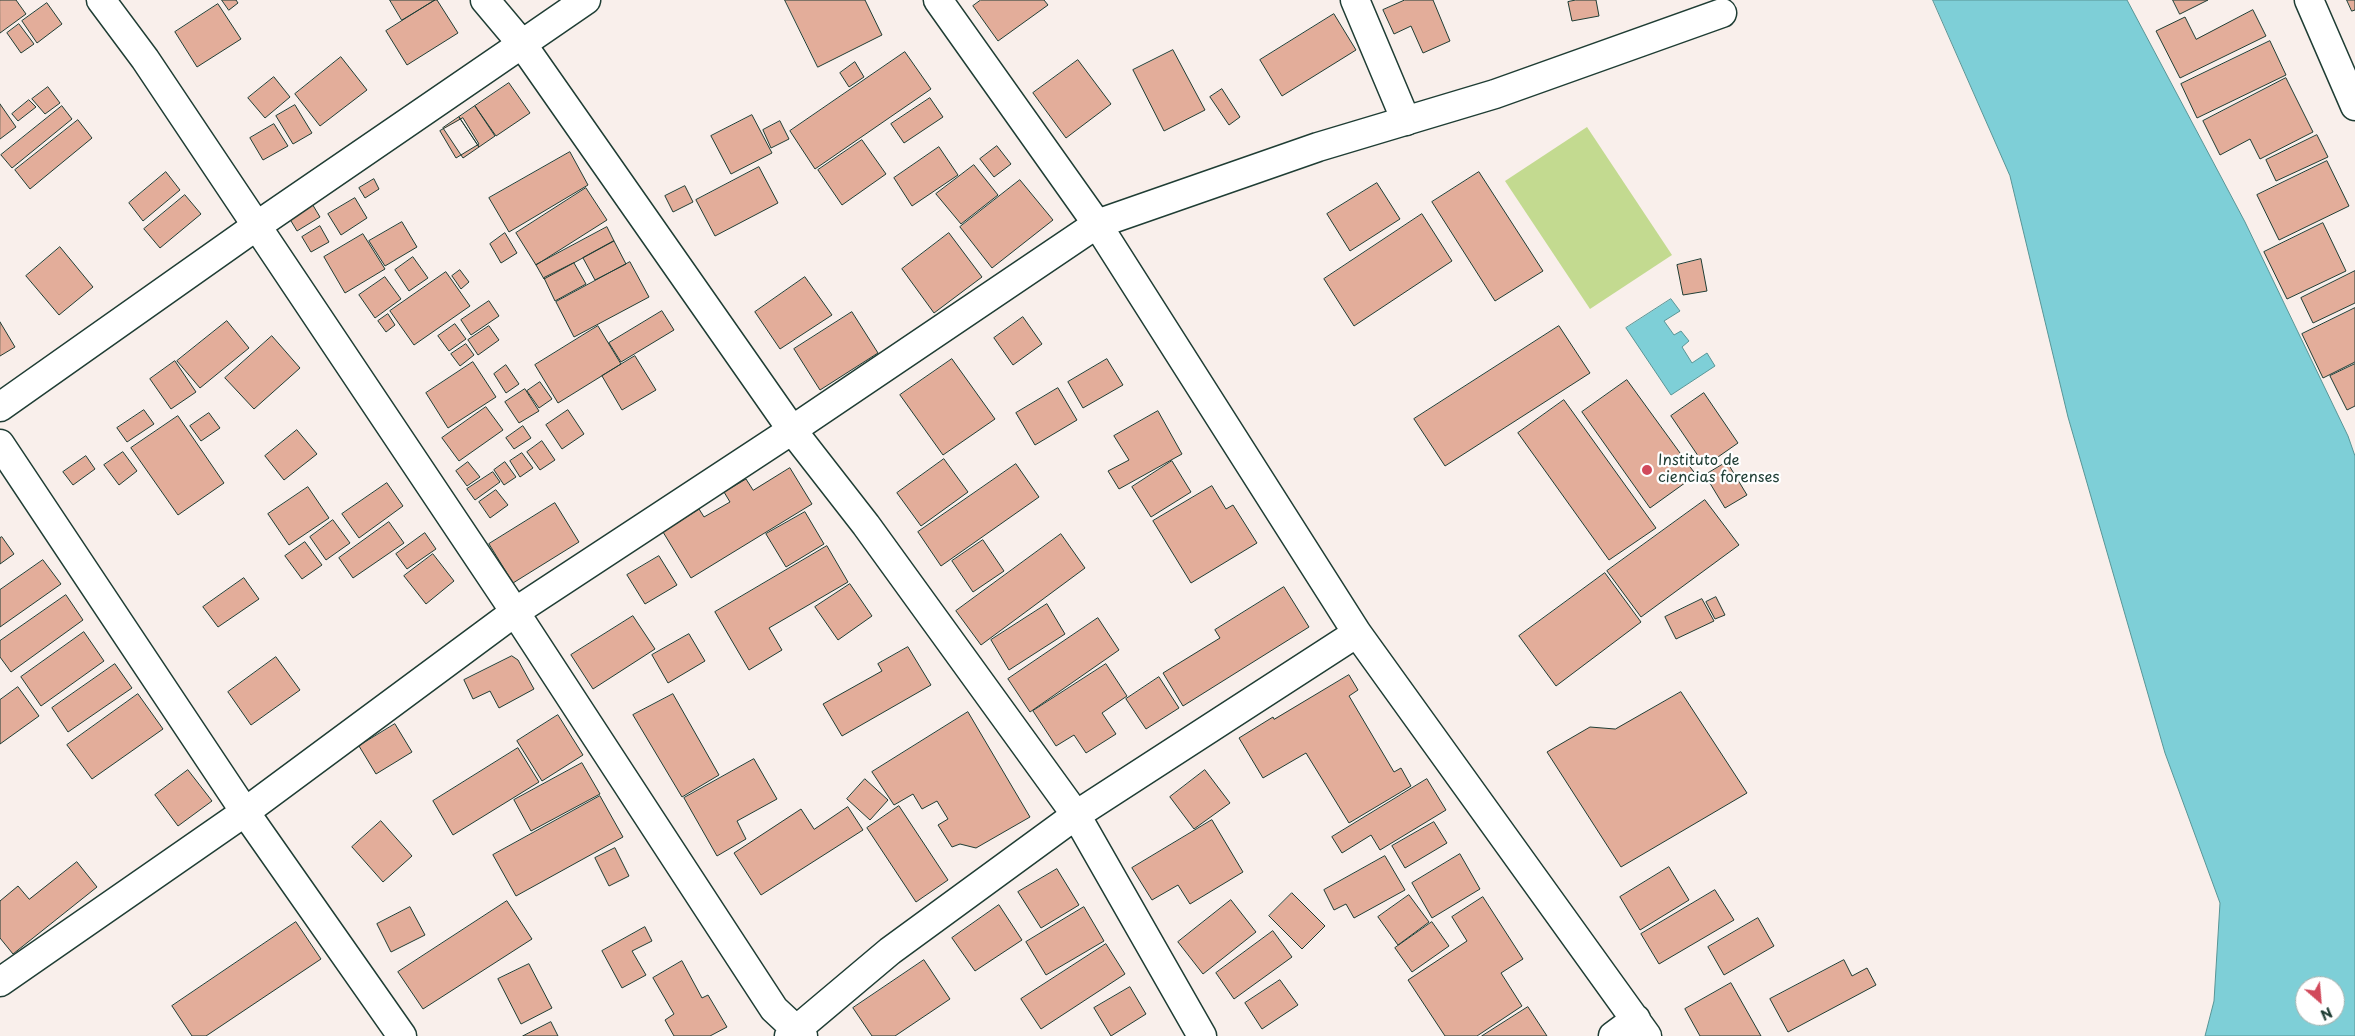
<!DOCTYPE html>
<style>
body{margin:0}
#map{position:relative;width:2355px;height:1036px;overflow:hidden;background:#f9efeb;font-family:"Playpen Sans",sans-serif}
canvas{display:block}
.north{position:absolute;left:2295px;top:976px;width:50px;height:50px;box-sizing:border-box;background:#fff;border:1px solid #a5b1ae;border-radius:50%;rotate:153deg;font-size:14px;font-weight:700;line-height:20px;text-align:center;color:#1f3d34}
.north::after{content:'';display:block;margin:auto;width:18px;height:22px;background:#d1495b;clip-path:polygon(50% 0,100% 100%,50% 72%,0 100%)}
</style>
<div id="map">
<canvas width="2355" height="1036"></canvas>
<div class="north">N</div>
</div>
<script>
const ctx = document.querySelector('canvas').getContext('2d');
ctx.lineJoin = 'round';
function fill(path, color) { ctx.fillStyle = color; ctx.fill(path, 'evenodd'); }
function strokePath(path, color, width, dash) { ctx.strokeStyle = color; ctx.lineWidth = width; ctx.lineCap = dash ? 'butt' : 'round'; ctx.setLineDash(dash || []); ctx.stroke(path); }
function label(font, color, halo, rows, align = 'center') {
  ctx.font = font + ' "Playpen Sans",sans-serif'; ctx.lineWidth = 4.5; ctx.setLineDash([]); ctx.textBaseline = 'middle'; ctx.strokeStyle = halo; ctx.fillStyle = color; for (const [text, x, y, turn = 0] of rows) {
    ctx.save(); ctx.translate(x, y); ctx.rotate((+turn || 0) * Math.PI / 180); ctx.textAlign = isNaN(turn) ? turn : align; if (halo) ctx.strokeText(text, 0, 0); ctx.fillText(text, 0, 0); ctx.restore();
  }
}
const green = new Path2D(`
 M1587,127L1672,255L1590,309L1505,181Z`);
const water = new Path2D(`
 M1933,0H2127L2245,222L2348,436L2355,456V1036H2205L2214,1001L2220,903L2165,753L2068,417L2010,176ZM2305,986H2335V1016H2305Z
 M1671,299L1680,311L1664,321L1674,335L1681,331L1689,341L1682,347L1692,363L1707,353L1715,366L1671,395L1626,328Z`);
const building = new Path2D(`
 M0,0H16L26,14L0,33Z
 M222,0H236L238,3L229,10Z
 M390,0H435L402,20Z
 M435,0H437L458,33L407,65L386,31Z
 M785,0H865L882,35L818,67Z
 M981,0H1044L1048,5L998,41L973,6Z
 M1405,0H1433L1450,41L1423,53L1411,26L1394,34L1383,10Z
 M1576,0H1596L1599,16L1572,21L1568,2Z
 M2173,0H2208L2180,14Z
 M2347,0H2355V10L2352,11Z
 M47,3L62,24L37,43L22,21Z
 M218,4L241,39L197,67L175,32Z
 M2253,10L2266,36L2180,78L2156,31L2185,17L2196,39Z
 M1334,14L1356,50L1282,96L1260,60Z
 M19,24L34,44L21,53L7,33Z
 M2270,41L2286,75L2197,118L2181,84Z
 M1173,50L1205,110L1164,131L1133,70Z
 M905,52L931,89L815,169L790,131Z
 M341,57L367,90L320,126L295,94Z
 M1078,60L1111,104L1066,138L1033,93Z
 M855,62L864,77L849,87L840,73Z
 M274,77L290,97L265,118L248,98Z
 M2286,78L2313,132L2260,159L2250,139L2220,155L2203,121Z
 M509,83L530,113L496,136L475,106Z
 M48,87L60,103L45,114L32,99Z
 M1222,89L1240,117L1229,125L1210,97Z
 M930,98L943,117L904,143L891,124Z
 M29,100L36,107L18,121L12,114Z
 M0,104L16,127L0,139Z
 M295,105L312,133L293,144L276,116Z
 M62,106L72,119L12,168L1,155Z
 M475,106L495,136L479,147L459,117Z
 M752,115L772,153L731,174L711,136Z
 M459,117L479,147L463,158L443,128Z
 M463,118L479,144L456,158L440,131Z
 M78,120L92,138L30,189L15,170Z
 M780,121L789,139L771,148L763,130Z
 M274,124L288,146L263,160L250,138Z
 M2317,135L2328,157L2276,181L2266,160Z
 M862,140L886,174L842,205L818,170Z
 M997,146L1011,164L994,177L980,159Z
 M939,147L958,175L912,206L894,178Z
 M570,152L588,185L509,232L489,198Z
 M2327,161L2349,206L2279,240L2257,195Z
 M974,165L998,195L961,224L936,194Z
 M759,167L778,203L715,236L696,200Z
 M166,172L180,190L143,221L129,203Z
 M1479,172L1543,271L1495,301L1432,202Z
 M374,179L379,189L365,198L359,188Z
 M1020,180L1053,220L992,268L960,227Z
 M1377,183L1400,219L1350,251L1327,214Z
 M685,186L693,202L673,212L665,196Z
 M586,188L607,220L536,265L516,233Z
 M185,195L201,214L160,248L144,229Z
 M355,198L367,218L341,235L328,214Z
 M311,202L320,217L297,231L288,216Z
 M1422,214L1452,261L1354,326L1324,279Z
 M402,222L417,247L385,266L369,241Z
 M2323,223L2346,271L2287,299L2264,252Z
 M320,226L329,242L311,252L302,237Z
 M607,227L614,241L544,279L536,265Z
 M505,233L517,253L501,263L490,244Z
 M949,233L982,277L934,313L902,269Z
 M363,234L385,269L345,293L324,257Z
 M614,241L626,264L595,280L583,258Z
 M60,247L93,287L59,315L26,276Z
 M413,257L428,278L409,291L395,270Z
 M1701,259L1707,291L1683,295L1677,265Z
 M630,262L649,297L574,337L556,302Z
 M574,263L586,284L555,301L544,278Z
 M460,270L469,282L461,289L452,276Z
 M2355,271V303L2313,323L2301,298Z
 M446,272L470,306L414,345L390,311Z
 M385,277L401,299L375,318L359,295Z
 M805,277L832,315L780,349L755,312Z
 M489,301L499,316L471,335L461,320Z
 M2355,308V362L2323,378L2302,334Z
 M662,311L674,330L621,362L609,343Z
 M852,312L878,353L820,390L794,349Z
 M388,314L395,325L386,332L378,321Z
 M1023,317L1042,344L1013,365L994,338Z
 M227,321L249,348L200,388L177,361Z
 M0,322L15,347L0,356Z
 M455,324L466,339L449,351L438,336Z
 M489,326L499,340L478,355L468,340Z
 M598,326L621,364L558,403L535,365Z
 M1559,326L1590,373L1445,466L1414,419Z
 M272,336L300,368L254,409L225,378Z
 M466,344L474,355L460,366L451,354Z
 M635,356L656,390L622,410L602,376Z
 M952,359L995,419L943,455L900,395Z
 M1107,359L1123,385L1083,408L1068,382Z
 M175,361L196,392L171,409L150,379Z
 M473,362L496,397L448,428L426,393Z
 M2355,364V406L2347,410L2330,376Z
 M506,365L519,384L506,393L494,374Z
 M1627,380L1696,475L1650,508L1582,412Z
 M540,382L552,399L539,408L527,391Z
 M1058,388L1077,420L1035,445L1016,413Z
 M525,389L539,411L519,423L505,402Z
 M1704,393L1738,443L1705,466L1671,416Z
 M1564,400L1656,528L1609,560L1518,433Z
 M486,407L503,430L459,461L442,438Z
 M144,410L154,424L127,442L117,428Z
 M568,410L584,434L562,449L546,425Z
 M1158,411L1182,454L1119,489L1108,471L1129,460L1114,436Z
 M209,413L220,428L201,441L190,426Z
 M178,416L224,483L178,515L131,448Z
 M523,426L531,438L514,449L506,438Z
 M297,430L317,454L284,480L265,456Z
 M542,441L555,460L540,470L527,452Z
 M123,452L137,471L119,485L104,465Z
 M522,453L533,468L520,477L510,461Z
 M86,456L95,469L73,485L63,472Z
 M944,459L968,492L921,526L897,493Z
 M1172,461L1191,492L1151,517L1132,487Z
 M468,462L480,477L467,486L456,471Z
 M505,462L516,477L504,485L494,470Z
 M1727,462L1747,495L1725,508L1705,475Z
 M1016,464L1039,497L941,566L918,532Z
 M790,468L812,504L691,578L663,532L699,509L704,517L730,502L724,492L746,479L753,490Z
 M493,472L500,482L475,500L467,489Z
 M387,483L403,506L359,538L342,514Z
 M1212,486L1226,509L1233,505L1257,543L1191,583L1153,521Z
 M308,487L329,518L289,545L268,514Z
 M496,490L508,505L490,518L479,502Z
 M1705,500L1739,545L1641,617L1607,571Z
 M555,503L579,542L513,583L489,544Z
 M805,512L824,544L786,567L766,534Z
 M333,520L350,543L326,560L310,537Z
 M389,522L404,543L353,578L339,558Z
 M425,533L436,549L407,569L396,554Z
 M1061,534L1085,568L981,645L956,611Z
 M2,537L14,554L0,564V538Z
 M983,540L1004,571L973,592L952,561Z
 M305,542L322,565L302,579L285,556Z
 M827,546L848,582L769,628L782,650L749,670L715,612Z
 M433,554L454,581L426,604L404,576Z
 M659,556L677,585L645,604L627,575Z
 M43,560L61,584L0,627V590Z
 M1605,573L1641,622L1556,686L1519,636Z
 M244,578L259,599L218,627L203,607Z
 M850,584L872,616L838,640L815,607Z
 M1284,587L1309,627L1183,706L1163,673L1220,638L1215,630Z
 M66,595L83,620L11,672L0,657V641Z
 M1716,597L1725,615L1715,619L1706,602Z
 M1702,599L1714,621L1676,639L1665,617Z
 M1047,604L1065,634L1009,670L991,640Z
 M633,616L655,649L593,689L571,655Z
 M1098,618L1119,650L1030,712L1008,679Z
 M84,632L104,661L41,706L21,677Z
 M689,634L705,661L668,683L652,655Z
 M908,647L931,685L842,736L823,704L882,671L878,664Z
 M512,656L518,660L534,689L499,708L490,691L473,699L464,680Z
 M276,657L300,690L251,725L228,692Z
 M115,664L132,688L68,732L52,708Z
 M1106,664L1127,696L1102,713L1116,734L1086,753L1074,735L1056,746L1033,711Z
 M1349,675L1358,690L1349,696L1394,772L1401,768L1411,786L1349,823L1306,753L1263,778L1239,738L1273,717L1274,719Z
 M1159,677L1179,708L1146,729L1126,699Z
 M18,687L39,716L0,744V700Z
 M1681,692L1747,793L1621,867L1547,752L1590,727L1615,729Z
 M138,694L163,729L92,779L67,745Z
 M673,694L719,775L682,797L633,715Z
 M968,712L1030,817L976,848L960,844L952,847L938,825L948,819L937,801L922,809L913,794L894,805L872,772Z
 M558,715L583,755L542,781L517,741Z
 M395,724L412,752L376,774L359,746Z
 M518,748L539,782L453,835L433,801Z
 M754,759L777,799L737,821L746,839L717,856L684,798Z
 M582,763L600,794L531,831L514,800Z
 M188,770L212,801L178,826L155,795Z
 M1205,770L1230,803L1194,829L1170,797Z
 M865,779L888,800L870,820L847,799Z
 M1427,779L1446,810L1380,850L1371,835L1342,853L1332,837Z
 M600,796L623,837L516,896L493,855Z
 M899,806L948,880L916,902L867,828Z
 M848,807L863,830L761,895L734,853L801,809L814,829Z
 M1212,820L1243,872L1190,904L1178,885L1152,900L1132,868Z
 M381,821L412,856L383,882L352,847Z
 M1434,822L1447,843L1405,868L1392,846Z
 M615,848L629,876L609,886L595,858Z
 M1460,854L1480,889L1432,918L1412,883Z
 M1385,856L1405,890L1354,918L1346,904L1334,910L1324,890Z
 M77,862L97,887L13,954L0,938V901L18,886L29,899Z
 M1669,867L1689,900L1640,930L1620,897Z
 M1057,869L1079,905L1041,928L1018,892Z
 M1715,890L1734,920L1659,964L1641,934Z
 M1292,893L1325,926L1302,949L1269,916Z
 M1409,895L1429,922L1398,945L1378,917Z
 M1483,897L1523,959L1501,973L1522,1006L1477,1036H1445L1408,980L1467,941L1452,917Z
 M1231,900L1256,932L1203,974L1178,942Z
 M507,901L532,939L423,1009L398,972Z
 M999,905L1022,940L975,971L952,938Z
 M410,907L425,935L391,952L377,924Z
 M1084,907L1104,941L1046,975L1026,942Z
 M1758,918L1774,946L1724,975L1708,947Z
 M296,922L321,959L206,1036H192L172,1006Z
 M1432,922L1449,946L1412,972L1395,948Z
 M645,927L652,941L632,951L646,975L622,988L602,951Z
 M1273,931L1292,957L1234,999L1216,973Z
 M1106,944L1125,974L1041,1029L1021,999Z
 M924,960L950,999L895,1036H872L853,1008Z
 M1844,960L1852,976L1867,968L1876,985L1788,1032L1770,999Z
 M682,961L702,998L708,995L727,1027L710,1036H674L665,1020L674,1014L653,978Z
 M529,964L552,1008L521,1024L498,979Z
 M1280,980L1298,1005L1262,1029L1245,1003Z
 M1731,983L1761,1036H1700L1685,1009Z
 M1130,987L1146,1014L1111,1036L1094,1008Z
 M1528,1007L1547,1036H1482Z
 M551,1022L558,1036H523Z`);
const street = new Path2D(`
 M101,0L145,59L515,612L774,1009L803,1036
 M485,0L522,44L586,0
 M938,0L1097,224L1357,633L1647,1036
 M1355,0L1406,121
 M0,444L245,812L402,1036
 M0,982L245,812L515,612L792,430L866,525L1076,815L1202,1036
 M789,1036L890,951L1076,815L1357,633
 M1613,1036L1636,1019`);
const secondary = new Path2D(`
 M2309,0L2355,106
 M0,407L255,227L522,44L792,430L1097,224L1318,147L1495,94L1722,13`);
const markers = [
 [1647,470,6,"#d1495b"]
];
const poiNames = [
 ["Instituto de",1658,461],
 ["ciencias forenses",1658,478]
];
fill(green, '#c3da90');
fill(water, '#7ecfd7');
strokePath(water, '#589596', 1);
fill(building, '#e3ad9a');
strokePath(building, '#1f3d34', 1);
strokePath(street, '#1f3d34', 31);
strokePath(secondary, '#1f3d34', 31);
strokePath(street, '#fff', 28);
strokePath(secondary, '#fff', 28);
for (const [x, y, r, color] of markers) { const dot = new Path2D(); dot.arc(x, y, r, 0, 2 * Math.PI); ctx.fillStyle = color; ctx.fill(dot); strokePath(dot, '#fff', 2); }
label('15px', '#1f3d34', '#fff', poiNames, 'left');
</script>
